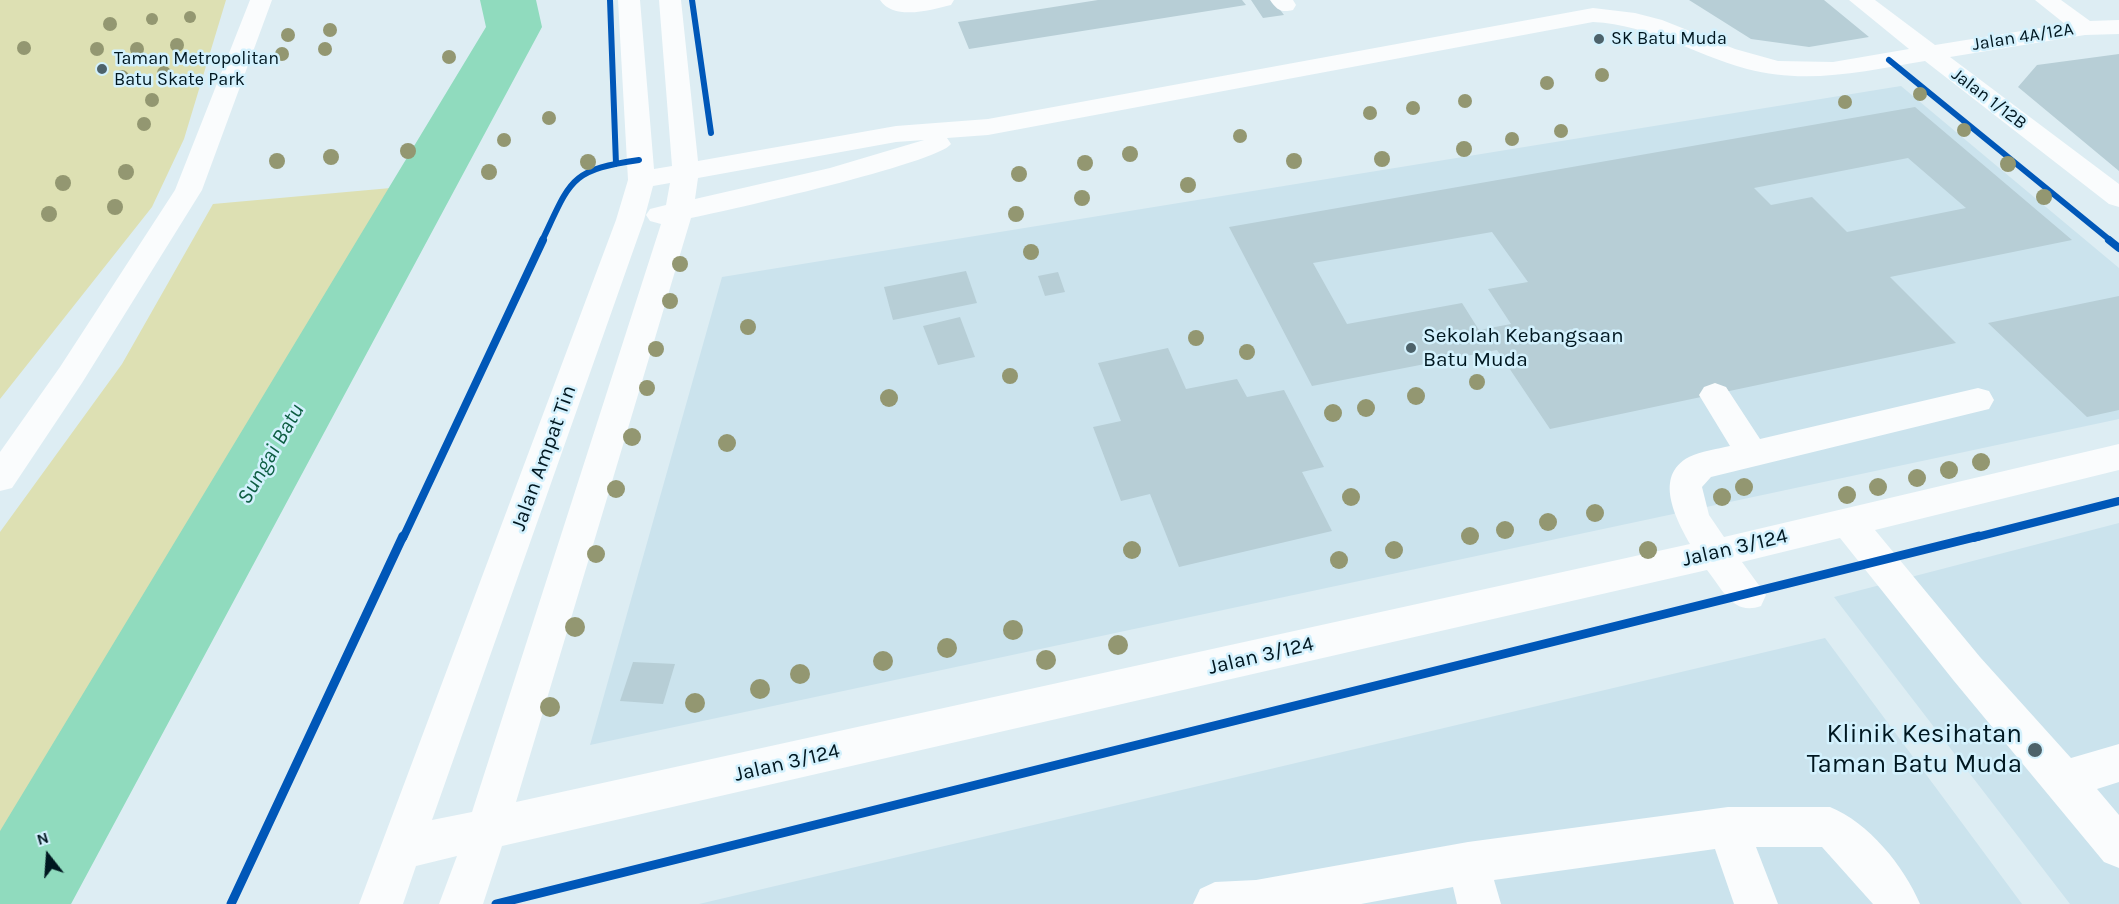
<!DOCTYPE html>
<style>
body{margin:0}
#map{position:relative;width:2119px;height:904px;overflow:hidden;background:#ddedf3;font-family:Karla,sans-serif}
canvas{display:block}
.north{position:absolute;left:18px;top:826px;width:60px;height:60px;-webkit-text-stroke:4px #d3f1fd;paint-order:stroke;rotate:343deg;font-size:16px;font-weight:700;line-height:24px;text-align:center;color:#001720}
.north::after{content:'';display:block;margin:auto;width:21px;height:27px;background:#001720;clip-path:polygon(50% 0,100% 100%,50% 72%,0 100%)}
</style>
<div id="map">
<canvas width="2119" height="904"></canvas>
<div class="north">N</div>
</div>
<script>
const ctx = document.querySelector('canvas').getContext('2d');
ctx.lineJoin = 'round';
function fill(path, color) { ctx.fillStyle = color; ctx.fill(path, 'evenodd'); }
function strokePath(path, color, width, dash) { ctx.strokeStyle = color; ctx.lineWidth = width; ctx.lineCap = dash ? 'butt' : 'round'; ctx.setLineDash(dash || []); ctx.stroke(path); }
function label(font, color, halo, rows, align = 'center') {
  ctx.font = font + ' Karla,sans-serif'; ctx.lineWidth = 5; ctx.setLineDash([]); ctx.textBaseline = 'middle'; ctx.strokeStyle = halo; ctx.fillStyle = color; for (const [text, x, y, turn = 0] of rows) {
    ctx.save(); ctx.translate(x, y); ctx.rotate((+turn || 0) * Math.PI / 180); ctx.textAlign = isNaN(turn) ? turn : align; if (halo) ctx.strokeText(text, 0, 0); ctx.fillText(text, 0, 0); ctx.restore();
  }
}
const built = new Path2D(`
 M1901,86L2119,268V419L590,745L722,277Z
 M2119,523V904H2070L1834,597Z
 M1825,638L2022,904H699Z`);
const green = new Path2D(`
 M0,0H226L184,139L152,207L0,399Z
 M402,187L0,862V532L122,364L213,204Z`);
const river = new Path2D(`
 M480,0H536L542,27L71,904H0V831L486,27Z`);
const building = new Path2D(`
 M1098,0H1242L1246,5L969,49L958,22Z
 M1251,0H1273L1284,15L1263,18Z
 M1689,0H1824L1869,37L1809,47L1751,39Z
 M2119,54V171L2018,87L2037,65Z
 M1915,107L2072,240L1890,277L1956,343L1550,429L1497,350L1312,386L1229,227ZM1908,158L1966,208L1847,232L1812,197L1771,205L1754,188ZM1492,232L1528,282L1488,289L1511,324L1479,330L1462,303L1347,324L1313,263Z
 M966,271L977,303L893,320L884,287Z
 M1058,272L1065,292L1045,296L1038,276Z
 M2119,296V410L2087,417L1988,323Z
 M960,317L975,357L938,365L923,326Z
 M1168,348L1186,389L1237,379L1247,397L1284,390L1324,467L1302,472L1332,531L1179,567L1150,494L1121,501L1093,427L1121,421L1098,363Z
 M633,662L675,664L663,704L620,701Z`);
const minor = new Path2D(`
 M250,0H272L202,190L82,383L12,488L0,491V452L60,367L175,190Z
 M618,0H640L654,169L672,166L659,0H681L698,161L896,126L988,119L1593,8L1635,13L1662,20L1735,49L1778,61L1833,62L1909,49L1849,0H1875L1935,45L2065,24L2035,0H2061L2090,21L2119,20V34L2085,35L1950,57L2119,184V207L2109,204L1925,61C1865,71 1807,85 1747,69C1692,54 1651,25 1593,22L988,135L947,138L951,144C938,163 726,211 691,218L516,802L1690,544C1676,519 1653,476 1689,457C1701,451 1717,449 1730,446L1699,395L1704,387L1715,383L1726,387L1760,439L1978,388L1989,391L1994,400L1989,409L1711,477L1702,487L1709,515L1724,537L2119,444V470L1875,530L1980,657L2071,758L2119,744V782L2097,789L2119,815V868L2104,862L1954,681L1840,538L1742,562L1766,595L1761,606C1733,616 1723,590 1707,570L502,846L483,904H439L457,856L416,866L403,904H359L616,220L628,180ZM924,140L830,168L695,199L698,178L896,142ZM670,183L666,205L650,209L646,215L650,221L661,224L472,812L432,820L644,220L653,186Z
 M880,0H954L951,5C931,10 894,21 880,0Z
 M1270,0H1293L1296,5L1293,10C1281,13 1277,10 1270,0Z
 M1728,807H1830C1868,822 1904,866 1920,904H1873L1822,847H1756L1778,904H1734L1715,849L1494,880L1501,904H1457L1453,887L1361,904H1193L1200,889L1215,882L1256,880L1468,842Z`);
const cyclewayFar2 = new Path2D(`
 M610,0L616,164
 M692,0L711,133
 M1889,60L2111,241
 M542,241C571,180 569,170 639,160`);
const cyclewayFar1 = new Path2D(`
 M2109,240L2119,248
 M403,538L543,240
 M1973,538L2119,501`);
const cycleway = new Path2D(`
 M231,904L403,536
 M496,904L1979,536`);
const trees = [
 [190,17,6],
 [152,19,6],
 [110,24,7],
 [330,30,7],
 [288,35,7],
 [177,45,7],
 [24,48,7],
 [97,49,7],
 [137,49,7],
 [325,49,7],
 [282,54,7],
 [449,57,7],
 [164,73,7],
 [1602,75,7],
 [122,77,7],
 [1547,83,7],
 [1920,94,7],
 [152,100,7],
 [1465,101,7],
 [1845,102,7],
 [1413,108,7],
 [1370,113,7],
 [549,118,7],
 [144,124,7],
 [1964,130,7],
 [1561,131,7],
 [1240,136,7],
 [1512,139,7],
 [504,140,7],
 [1464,149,8],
 [408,151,8],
 [1130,154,8],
 [331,157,8],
 [1382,159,8],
 [277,161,8],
 [1294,161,8],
 [588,162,8],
 [1085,163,8],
 [2008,164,8],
 [126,172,8],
 [489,172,8],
 [1019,174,8],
 [63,183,8],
 [1188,185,8],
 [2044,197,8],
 [1082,198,8],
 [115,207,8],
 [49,214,8],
 [1016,214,8],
 [1031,252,8],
 [680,264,8],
 [670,301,8],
 [748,327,8],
 [1196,338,8],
 [656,349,8],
 [1247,352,8],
 [1010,376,8],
 [1477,382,8],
 [647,388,8],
 [1416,396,9],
 [889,398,9],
 [1366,408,9],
 [1333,413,9],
 [632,437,9],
 [727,443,9],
 [1981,462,9],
 [1949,470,9],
 [1917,478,9],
 [1744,487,9],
 [1878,487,9],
 [616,489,9],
 [1847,495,9],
 [1351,497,9],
 [1722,497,9],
 [1595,513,9],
 [1548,522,9],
 [1505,530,9],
 [1470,536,9],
 [1132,550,9],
 [1394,550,9],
 [1648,550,9],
 [596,554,9],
 [1339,560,9],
 [575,627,10],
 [1013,630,10],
 [1118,645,10],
 [947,648,10],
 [1046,660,10],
 [883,661,10],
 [800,674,10],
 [760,689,10],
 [695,703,10],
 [550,707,10]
];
const markers = [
 [1599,39,6,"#4d626a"],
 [102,69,6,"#4d626a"],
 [1411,348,6,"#4d626a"],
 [2035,750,8,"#4d626a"]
];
const farStreetnames = [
 ["Jalan 4A/12A",2023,37,-9],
 ["Jalan 1/12B",1989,99,37]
];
const farPoinames = [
 ["SK Batu Muda",1611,39],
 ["Taman Metropolitan",114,59],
 ["Batu Skate Park",114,80]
];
const poiNames = [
 ["Sekolah Kebangsaan",1423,336],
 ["Batu Muda",1423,360]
];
const streetNames = [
 ["Jalan Ampat Tin",544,458,-70],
 ["Jalan 3/124",1735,548,-13],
 ["Jalan 3/124",1261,656,-13],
 ["Jalan 3/124",787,763,-13]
];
const waterNames = [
 ["Sungai Batu",271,454,-60]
];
const nearPoinames = [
 ["Klinik Kesihatan",2022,735],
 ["Taman Batu Muda",2022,765]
];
fill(built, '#cbe3ed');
fill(green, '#dde0b3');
fill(river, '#90dbbe');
fill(building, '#b7ced6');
fill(minor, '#fafcfd');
strokePath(cyclewayFar2, '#0057b8', 6);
strokePath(cyclewayFar1, '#0057b8', 8);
strokePath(cycleway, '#0057b8', 9);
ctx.fillStyle = '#939771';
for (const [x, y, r] of trees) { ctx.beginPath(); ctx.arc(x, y, r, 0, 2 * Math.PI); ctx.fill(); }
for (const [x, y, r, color] of markers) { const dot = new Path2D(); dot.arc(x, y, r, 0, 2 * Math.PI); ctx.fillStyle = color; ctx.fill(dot); strokePath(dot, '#d3f1fd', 2); }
label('18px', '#001720', '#d3f1fd', farStreetnames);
label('18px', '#001720', '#d3f1fd', farPoinames, 'left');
label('21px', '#001720', '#d3f1fd', poiNames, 'left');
label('21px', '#001720', '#d3f1fd', streetNames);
label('italic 22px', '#0d5d42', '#d3f1fd', waterNames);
label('26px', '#001720', '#d3f1fd', nearPoinames, 'right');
</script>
